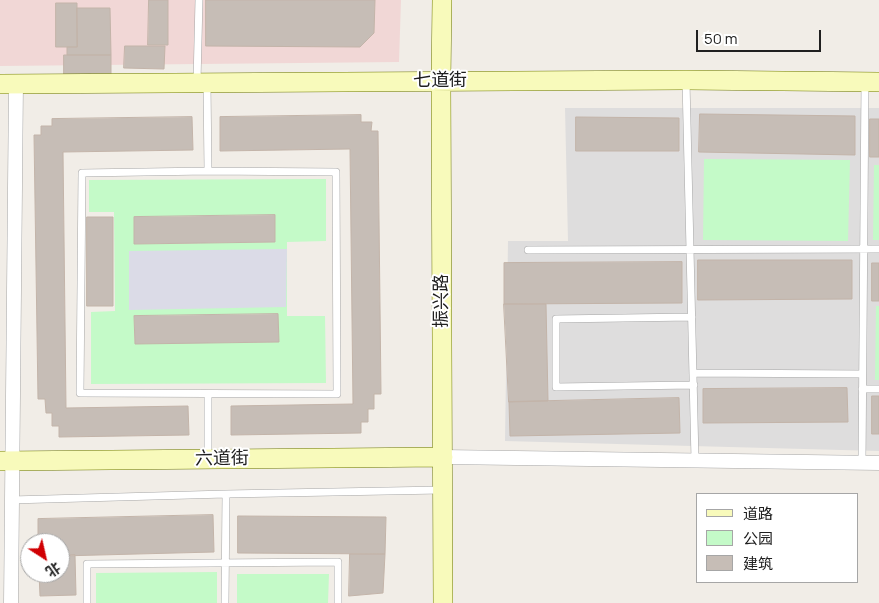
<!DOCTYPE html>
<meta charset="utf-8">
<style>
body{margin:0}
#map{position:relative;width:879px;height:603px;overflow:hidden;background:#f1ede7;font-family:Manrope,"Noto Sans SC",sans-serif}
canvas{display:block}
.legend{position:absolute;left:696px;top:493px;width:162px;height:90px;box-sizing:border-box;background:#fff;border:1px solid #a6a6a6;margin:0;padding:6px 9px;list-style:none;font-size:15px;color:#202020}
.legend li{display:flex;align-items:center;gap:10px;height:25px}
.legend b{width:25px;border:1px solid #a6a6a6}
.north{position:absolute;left:20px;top:533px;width:50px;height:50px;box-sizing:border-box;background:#fff;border:1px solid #a6a6a6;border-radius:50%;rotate:145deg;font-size:14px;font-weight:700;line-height:20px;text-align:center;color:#202020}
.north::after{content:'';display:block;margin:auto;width:18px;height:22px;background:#d00003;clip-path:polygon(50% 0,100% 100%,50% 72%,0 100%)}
.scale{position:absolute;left:696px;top:30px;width:125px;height:22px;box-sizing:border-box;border:2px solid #202020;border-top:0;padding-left:6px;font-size:15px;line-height:18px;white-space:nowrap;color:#202020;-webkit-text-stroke:4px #fff;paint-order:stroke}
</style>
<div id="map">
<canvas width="879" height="603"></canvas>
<ul class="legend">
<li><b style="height:6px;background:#f8fabb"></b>道路</li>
<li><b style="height:14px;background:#c4fac8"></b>公园</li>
<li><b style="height:14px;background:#c6bdb6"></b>建筑</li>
</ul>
<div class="north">北</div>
<div class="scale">50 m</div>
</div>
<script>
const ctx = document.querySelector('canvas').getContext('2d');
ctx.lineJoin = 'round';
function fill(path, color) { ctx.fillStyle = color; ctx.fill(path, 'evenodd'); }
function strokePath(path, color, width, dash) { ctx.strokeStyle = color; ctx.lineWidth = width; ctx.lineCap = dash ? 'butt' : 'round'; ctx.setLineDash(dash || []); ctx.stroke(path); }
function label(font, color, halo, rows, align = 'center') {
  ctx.font = font + ' Manrope,"Noto Sans SC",sans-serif'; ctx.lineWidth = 4; ctx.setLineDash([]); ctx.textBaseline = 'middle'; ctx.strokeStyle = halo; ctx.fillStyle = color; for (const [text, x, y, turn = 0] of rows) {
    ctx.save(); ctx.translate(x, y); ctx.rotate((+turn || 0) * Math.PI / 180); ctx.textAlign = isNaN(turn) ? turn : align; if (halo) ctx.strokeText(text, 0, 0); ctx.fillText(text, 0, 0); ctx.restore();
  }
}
const residential = new Path2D(`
 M565,108H879V451L505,441L508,241H568Z`);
const commercial = new Path2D(`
 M0,0H401L399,62L0,66Z`);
const park = new Path2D(`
 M704,159L850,160L848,241L703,240Z
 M874,165H879V240H873Z
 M326,179V241L287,242V316H325L326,383L91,384V312L115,311L114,212H89V180ZM274,215L275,242L134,244V217ZM278,314V342L135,343L134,316Z
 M876,306H879V380H875Z
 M217,572V603H96V573Z
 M237,574H329L328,603H237Z`);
const plaza = new Path2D(`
 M287,249L286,307L129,310V251Z`);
const building = new Path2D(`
 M149,0H168V45H148Z
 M206,0H375L374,33L360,47L206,46Z
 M56,3H77V47H56Z
 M77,8H110L111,55H67V47H77Z
 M125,46H165L164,69L124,68Z
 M64,55H111V76H64Z
 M700,114L855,116V155L699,152Z
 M361,115V122H372L371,131H378L381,394H374V409H368V422H361V433L231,435V406L353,404L350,149L220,151V117Z
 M192,117L193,150L63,152L66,408L188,406L189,435L59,437V426H52V413H46L45,399H38L34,135H41V126H52V119Z
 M576,117L679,118V151H576Z
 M870,119H879V157H870Z
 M275,215V242L134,244V217Z
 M87,217H113V306H87Z
 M698,260H852V299L698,300Z
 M682,262V303L504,304V263Z
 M872,263H879V301H872Z
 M504,304H546L548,401L509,402Z
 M278,314L279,342L135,344L134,316Z
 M847,388L848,422L703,423V389Z
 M872,396H879V434H872Z
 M679,398L680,433L510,436L509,402Z
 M213,515L214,552L60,556V543H38V519Z
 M238,516L386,517L385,554L238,553Z
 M350,554H385L383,593L349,596Z
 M75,555L76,595L40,596L39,573H60V556Z`);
const lane = new Path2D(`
 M686,81L695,460
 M197,82L199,0
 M207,83L208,171L336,172L337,394L80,393L82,173L208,171
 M528,250L879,249
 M692,317L556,319V387L694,385
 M693,373L862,374
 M862,389H879
 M208,394V458
 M862,462L865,82
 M11,500L226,494L441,490
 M87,603V564L338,562V603
 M225,603L226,494`);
const street = new Path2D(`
 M443,457L879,463
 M11,603L16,83`);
const secondary = new Path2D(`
 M442,0L441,81L443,603
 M0,84L686,80L879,82
 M0,461L443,457`);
const streetNames = [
 ["七道街",440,81],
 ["振兴路",442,301,-90],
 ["六道街",222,459,-1]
];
fill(residential, '#dedddd');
fill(commercial, '#f1d7d6');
fill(park, '#c4fac8');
fill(plaza, '#dbdbe7');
fill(building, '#c6bdb6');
strokePath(building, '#c3b4a9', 1);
strokePath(lane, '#a7a7a7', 8);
strokePath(street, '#a7a7a7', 15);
strokePath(secondary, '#6f7a04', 20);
strokePath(lane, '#fff', 7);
strokePath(street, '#fff', 14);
strokePath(secondary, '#f8fabb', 19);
label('18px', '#202020', '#fff', streetNames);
</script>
